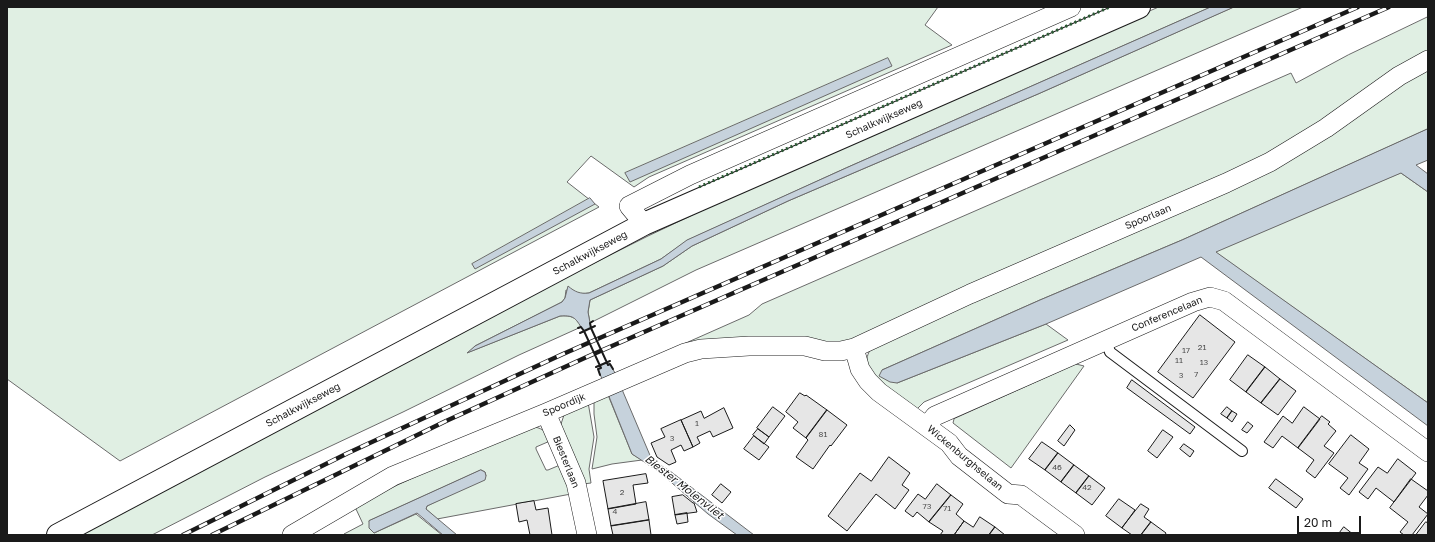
<!DOCTYPE html>
<style>
body{margin:0}
#map{position:relative;width:1435px;height:542px;overflow:hidden;background:#fff;font-family:"Golos Text",sans-serif}
canvas{display:block}
.frame{position:absolute;inset:0;border:8px solid #1a1a1a;pointer-events:none}
.scale{position:absolute;left:1297px;top:516px;width:64px;height:18px;box-sizing:border-box;border:2px solid #1a1a1a;border-top:0;padding-left:5px;font-size:12px;line-height:14px;white-space:nowrap;color:#1a1a1a;-webkit-text-stroke:3px #fff;paint-order:stroke}
</style>
<div id="map">
<canvas width="1435" height="542"></canvas>
<div class="frame"></div>
<div class="scale">20 m</div>
</div>
<script>
const ctx = document.querySelector('canvas').getContext('2d');
ctx.lineJoin = 'round';
function fill(path, color) { ctx.fillStyle = color; ctx.fill(path, 'evenodd'); }
function strokePath(path, color, width, dash) { ctx.strokeStyle = color; ctx.lineWidth = width; ctx.lineCap = dash ? 'butt' : 'round'; ctx.setLineDash(dash || []); ctx.stroke(path); }
function label(font, color, halo, rows, align = 'center') {
  ctx.font = font + ' "Golos Text",sans-serif'; ctx.lineWidth = 3; ctx.setLineDash([]); ctx.textBaseline = 'middle'; ctx.strokeStyle = halo; ctx.fillStyle = color; for (const [text, x, y, turn = 0] of rows) {
    ctx.save(); ctx.translate(x, y); ctx.rotate((+turn || 0) * Math.PI / 180); ctx.textAlign = isNaN(turn) ? turn : align; if (halo) ctx.strokeText(text, 0, 0); ctx.fillText(text, 0, 0); ctx.restore();
  }
}
const green = new Path2D(`
 M7,7H938L925,25L952,45L649,177L634,187L591,156L567,182L599,207L120,461L7,379Z
 M1159,7H1211L846,168L688,240L661,259L589,293L581,294L566,290L565,298L562,302L475,346L469,352L560,316C570,315 577,317 581,327L519,355L403,412L265,477L152,535H77L441,344L564,278L648,236L777,175Z
 M1234,7H1303L696,270L590,323L588,312L590,300L663,266L692,246L788,201L1038,94Z
 M1428,17V55L1267,157L850,341L652,358L749,315L762,304L1291,73L1296,83L1348,55Z
 M1428,66V129L1182,240L1040,300L882,370L897,383L1046,324L1068,340L924,402L916,410C902,399 870,381 867,363C866,357 869,352 871,348L1113,238Z
 M1401,173L1428,192V403L1215,252Z
 M1076,364L1084,366L1011,468L953,423L954,419Z
 M608,395L632,454L642,460L612,464L592,469L597,437L594,414V401Z
 M588,402L594,437L589,469L591,483L583,484L562,432L561,424L564,415Z
 M535,427C544,429 546,432 550,441L536,447V449L546,470H548L560,465L571,494L437,519L426,509L427,506L486,476L485,472L481,470L369,521L374,533L416,514L442,535H346L344,534L363,524L356,509L359,504L371,497L439,466Z`);
const water = new Path2D(`
 M1211,7H1234L1038,94L788,201L692,246L663,266L590,300L588,312L591,328L584,331C575,319 576,315 560,316L467,353L475,346L562,302L565,298L568,286C575,292 580,294 589,293L661,259L687,240L846,168Z
 M888,58L892,66L630,182L625,173Z
 M1428,129V160L1416,165L1428,174V192L1401,173L1216,252L1428,403V426L1201,257L1046,324L897,383L890,382L879,376L882,370L1040,300L1182,240Z
 M590,198L595,204L475,269L472,264Z
 M606,363L608,365L610,364L615,373L652,460L670,471L754,535H737L708,514L658,471L632,454L598,369L601,368L600,366Z
 M481,470L485,472L486,476L485,480L427,506L426,509L457,535H443L417,513L374,533L369,528V521Z`);
const building = new Path2D(`
 M1200,315L1235,342L1193,398L1158,372Z
 M1248,355L1265,367L1246,392L1230,380Z
 M1265,367L1280,379L1261,403L1246,392Z
 M1280,379L1296,391L1278,415L1261,403Z
 M1132,380L1195,427L1190,434L1127,388Z
 M800,393L805,396L806,395L827,410L806,438L793,428L798,422L786,412Z
 M773,407L785,416L769,437L757,428Z
 M1227,407L1232,411L1227,418L1221,414Z
 M1304,407L1320,419L1298,448L1282,436L1273,448L1264,442L1283,416L1292,423Z
 M724,408L733,428L713,437L710,431L697,437L700,443L693,447L681,420L701,411L704,418Z
 M827,410L847,425L831,446L830,445L813,469L796,457L808,440L806,438Z
 M1232,411L1237,414L1232,422L1227,418Z
 M1322,416L1330,422L1328,424L1336,431L1324,446L1334,453L1315,478L1306,471L1314,460L1298,448Z
 M681,420L693,447L684,451L681,445L671,450L676,462L669,465L657,457L651,443L665,437L661,429Z
 M1248,422L1253,426L1247,433L1242,430Z
 M1070,425L1075,430L1064,446L1058,441Z
 M758,429L769,437L764,444L753,435Z
 M1163,430L1173,437L1157,458L1148,451Z
 M1351,435L1369,449L1359,463L1368,469L1349,495L1340,488L1348,478L1329,464Z
 M754,436L769,447L759,460L744,449Z
 M1042,442L1058,453L1045,470L1029,459Z
 M1184,444L1194,451L1190,457L1180,449Z
 M1058,453L1074,465L1061,482L1045,470Z
 M889,457L910,473L902,485L909,490L895,509L876,494L847,531L828,516L860,473L871,481Z
 M1398,459L1416,473L1394,502L1376,488L1368,499L1359,492L1378,467L1387,473Z
 M1074,465L1089,476L1076,493L1061,482Z
 M646,474L648,483L633,485L636,504L608,509L603,481Z
 M1089,476L1105,488L1092,505L1076,493Z
 M1276,479L1303,499L1296,508L1269,488Z
 M1411,479L1428,491V495L1419,507L1428,514L1412,535H1404L1400,532L1408,522L1390,508Z
 M721,484L731,492L722,503L712,495Z
 M937,484L951,495L929,522L917,512L913,517L905,511L918,494L925,499Z
 M683,495L693,503H694L697,512L675,515L672,497Z
 M951,495L963,504L956,514L964,521L954,535H940L943,531L929,522Z
 M1119,499L1135,510L1122,528L1106,516Z
 M534,501L536,510L548,508L552,535H530L527,520L519,522L516,504Z
 M646,502L649,520L611,526L608,509Z
 M1141,504L1149,509L1144,517L1151,522L1141,535H1132L1122,528Z
 M687,513L688,522L677,524L675,515Z
 M980,517L995,527L989,535H954L964,521L973,527Z
 M649,520L651,535H613L611,526Z
 M1151,522L1166,533L1165,535H1141Z
 M1426,522L1428,523V535H1416Z
 M995,527L1005,535H989Z
 M1344,527L1354,535H1338Z`);
const service = new Path2D(`
 M1106,340L1110,352L1242,451`);
const minor = new Path2D(`
 M644,224L629,206L690,175L1071,7
 M854,348L860,369L868,381L879,392L949,443L959,456L1008,494L1021,495L1075,535
 M546,413L576,483L587,535
 M927,426L935,416L1193,302L1210,297L1224,301L1428,452
 M292,535L393,476L546,413L685,353L701,349L749,346H805L825,351H841L854,348L970,294L1226,183L1270,162L1326,128L1399,76L1428,60`);
const tertiary = new Path2D(`
 M58,535L644,224L1139,7`);
const rail = new Path2D(`
 M183,535L348,453L563,354L1358,7
 M212,535L446,421L589,356L1389,7`);
const hedge = new Path2D(`
 M699,187L1110,7`);
const wall = new Path2D(`
 M593,321L590,323L591,328L608,365L610,364L613,369
 M578,328L581,327L584,331L601,368L598,369L600,375
 M580,333L595,326
 M596,367L610,361`);
const numberNames = [
 ["21",1202,347],
 ["17",1186,350],
 ["11",1179,360],
 ["13",1204,362],
 ["7",1196,374],
 ["3",1181,375],
 ["1",697,423],
 ["81",823,434],
 ["3",672,438],
 ["46",1057,467],
 ["42",1087,487],
 ["2",622,492],
 ["73",927,506],
 ["71",947,508],
 ["4",615,511]
];
const streetNames = [
 ["Schalkwijkseweg",884,119,-24],
 ["Spoorlaan",1148,217,-23],
 ["Schalkwijkseweg",590,253,-28],
 ["Conferencelaan",1167,314,-23],
 ["Schalkwijkseweg",303,405,-28],
 ["Spoordijk",564,405,-23],
 ["Wickenburghselaan",965,458,40],
 ["Biesterlaan",566,462,68]
];
const waterNames = [
 ["Biester Molenvliet",684,487,38]
];
fill(green, '#e0efe3');
strokePath(green, '#6a6a6a', 1);
fill(water, '#c6d2dc');
strokePath(water, '#6a6a6a', 1);
fill(building, '#e6e6e6');
strokePath(building, '#1a1a1a', 1);
strokePath(service, '#1a1a1a', 12);
strokePath(minor, '#1a1a1a', 20);
strokePath(tertiary, '#1a1a1a', 24);
strokePath(service, '#fff', 10);
strokePath(minor, '#fff', 19);
strokePath(tertiary, '#fff', 22);
strokePath(rail, '#1a1a1a', 4.5);
strokePath(rail, '#fff', 3, [9]);
strokePath(hedge, '#2b5a34', 3, [2, 3]);
strokePath(wall, '#1a1a1a', 2);
label('8px', '#4d4d4d', null, numberNames);
label('10px', '#1a1a1a', '#fff', streetNames);
label('italic 11px', '#1a1a1a', '#fff', waterNames);
</script>
